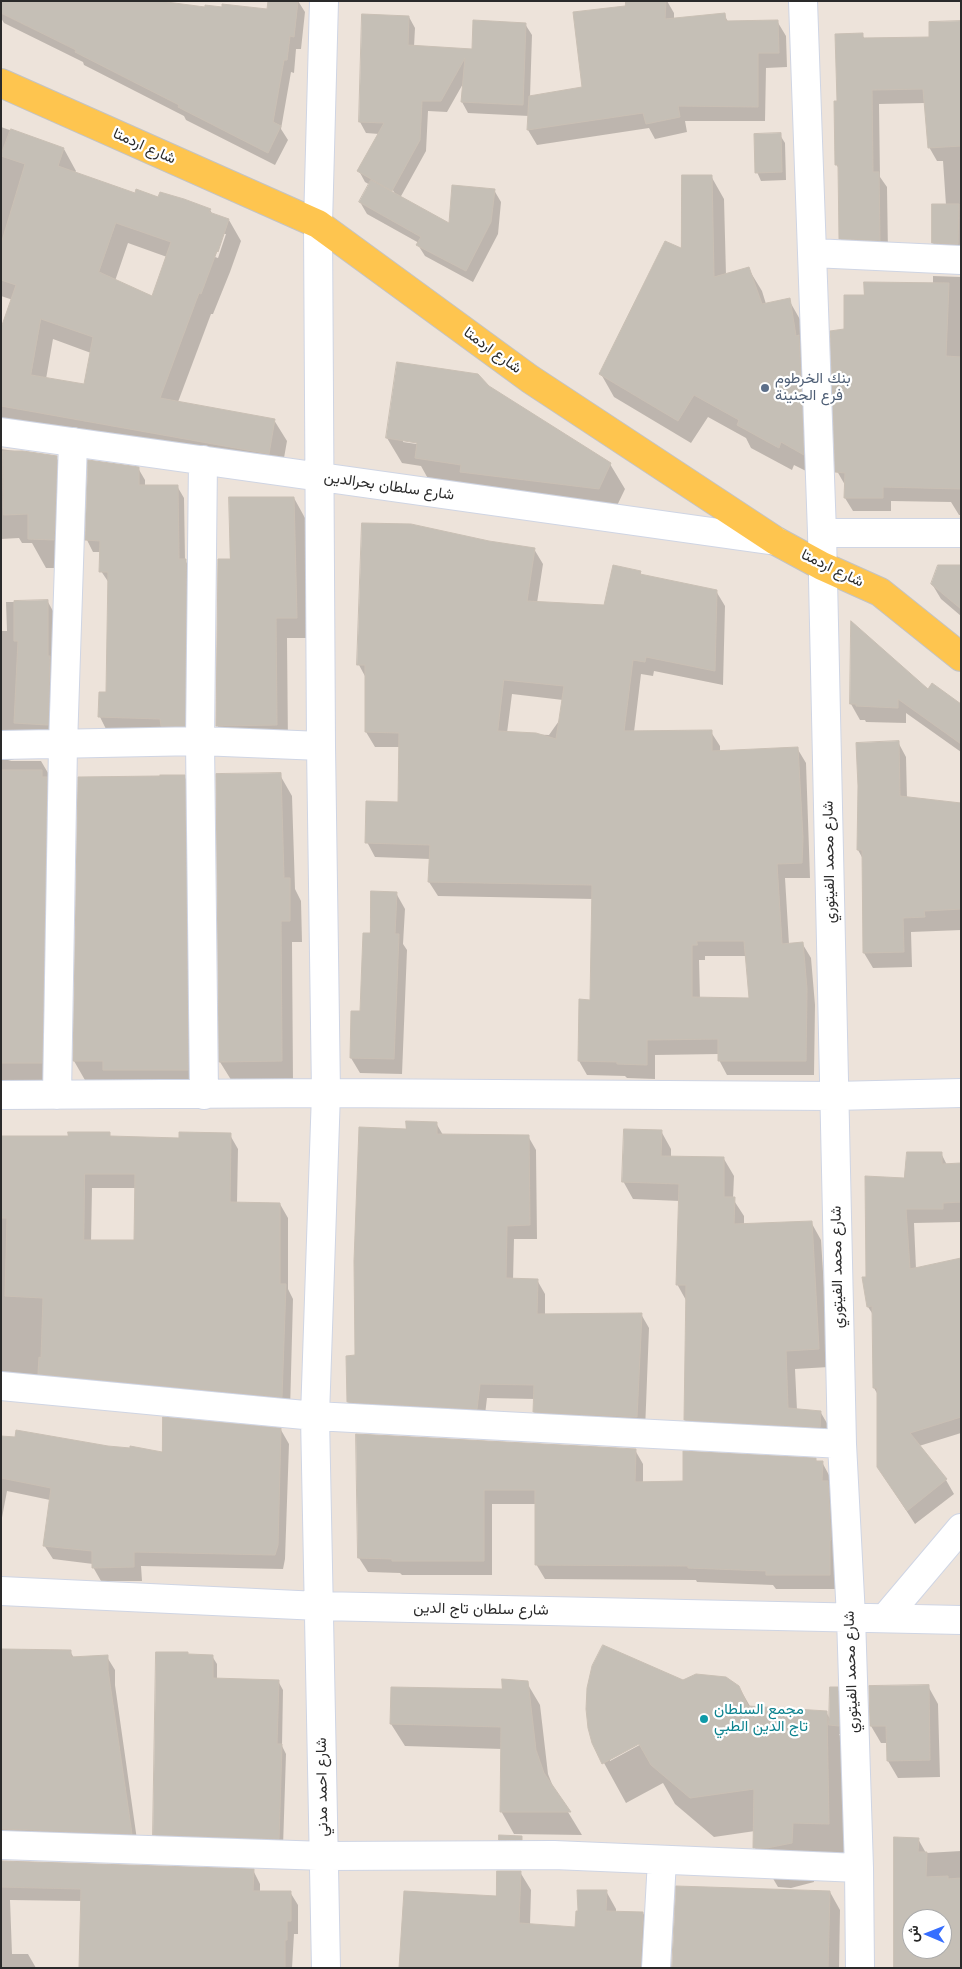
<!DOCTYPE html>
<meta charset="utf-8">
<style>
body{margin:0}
#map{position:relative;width:962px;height:1969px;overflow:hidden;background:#ede3da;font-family:Jost,Vazirmatn,sans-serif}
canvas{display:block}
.frame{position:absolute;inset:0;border:2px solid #2a2a2a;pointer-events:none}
.north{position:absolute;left:902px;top:1909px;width:50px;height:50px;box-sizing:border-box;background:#fff;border:1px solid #aaa;border-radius:50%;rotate:271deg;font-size:14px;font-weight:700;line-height:20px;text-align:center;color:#2a2a2a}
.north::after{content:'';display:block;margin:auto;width:18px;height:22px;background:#366eff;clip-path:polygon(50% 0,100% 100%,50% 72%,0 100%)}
</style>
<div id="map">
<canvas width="962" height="1969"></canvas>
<div class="frame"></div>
<div class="north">ش</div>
</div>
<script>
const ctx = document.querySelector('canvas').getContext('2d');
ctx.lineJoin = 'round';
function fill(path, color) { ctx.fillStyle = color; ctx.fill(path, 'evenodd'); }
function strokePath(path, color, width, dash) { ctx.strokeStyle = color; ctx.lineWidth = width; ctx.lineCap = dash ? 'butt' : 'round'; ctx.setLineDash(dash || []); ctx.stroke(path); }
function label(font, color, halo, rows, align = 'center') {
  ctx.font = font + ' Jost,Vazirmatn,sans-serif'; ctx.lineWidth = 4.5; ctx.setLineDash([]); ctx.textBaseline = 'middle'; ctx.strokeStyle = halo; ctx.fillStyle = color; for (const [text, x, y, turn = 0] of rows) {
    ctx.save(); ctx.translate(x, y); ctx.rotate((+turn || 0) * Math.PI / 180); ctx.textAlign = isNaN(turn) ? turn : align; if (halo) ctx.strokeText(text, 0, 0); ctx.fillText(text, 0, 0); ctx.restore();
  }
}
const shadow = new Path2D(`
 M1,1L268,10L269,1H298L305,12L301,49H296L294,73L291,72L281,129L288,140L275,165L186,120L184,116L84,65L83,62L4,23L1,18Z
 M627,1H667L674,13V20L724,15L729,23L777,21L786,36L787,67L766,68L765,121H685L687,132L655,139L649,128L537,145L528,130L529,116L468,113L462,102L464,82L447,112L428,111L426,151L400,198L450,225L494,190L501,202L498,234L473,282L425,256L418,245L419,243L367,214L360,202L370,185L365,182L359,171L379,134L366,133L360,122L363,15L409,17L415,28L414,47L473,50L525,24L532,35L530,97L583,89L626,7ZM390,185L395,194H392L388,186Z
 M961,22V257H941L933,243L946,205L943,161H937L929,147L925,103L879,104L880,177L887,187L888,254L848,252L840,238L839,169L836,164L839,102L862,35L865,39H930Z
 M1,127L64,149L76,171L75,173L136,194L210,210L213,215L229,220L241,241L230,272L213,314H211L178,402L274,420L287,441L281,475L1,424V340L13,300L1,296ZM223,234H226L218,258L215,257ZM128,243L167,257L153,298L115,281ZM53,339L91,353L85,386L46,379Z
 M780,135L785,143L786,180L761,181L757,172Z
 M711,176L724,199L726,275L748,268L762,291L766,304L789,300L802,323L816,476L794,465L792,470L751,448L746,438L708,417L691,443L614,397L601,374L682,250Z
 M933,276L961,277V515H959L951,502L891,501V511H853L845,498V485L837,471L845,330L866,296L933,284Z
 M488,387L610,464L625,489L613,514L431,484L421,466L402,463L387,438ZM403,440L423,443V445L403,442Z
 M1,449L56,457L73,486L70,568H46L32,543H22L19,538L1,539Z
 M89,461L138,468L145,480V486H177L184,498L185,560L192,572L191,737L165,730L106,729L100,717V693L108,694L109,583L101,571V552H93L87,540Z
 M294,498L305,518L308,638H287L288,745L229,746L217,725L231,560Z
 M489,542L534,549L543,564L537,603L605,606L640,572L642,576L716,591L725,606L723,685L654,671L653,676L641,674L634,732H711L720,746V752L797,748L806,763L810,878H785L789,944L802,943L811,958L815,1005L814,1075H727L719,1060V1054L655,1055V1079L627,1078L625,1076L587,1075L579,1061L592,1001L593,899L438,896L429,882L430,859L375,857L367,842L399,804L400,747H375L366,732V678L359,665ZM512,694L563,700L561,718L549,735L507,733ZM705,956H746L750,999H700L699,960H705Z
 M961,566V616L941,599L932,584Z
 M6,602H48L64,631V753L18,758L8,761H41L58,790V1092L1,1091V631H7Z
 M928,690L961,706V752L906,713V723L866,722L865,720H860L851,704Z
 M898,742L906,757L907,798L961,804V930L911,932L912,967L873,968L864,953L863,859L858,850Z
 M280,775L292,796L295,889L301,901L302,942H292L293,1082L233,1083L220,1062Z
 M184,776L203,808L206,1102L93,1094L74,1061L79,778Z
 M396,893L405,909L403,944L407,950L402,1074L360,1073L351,1058L362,1012L371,934Z
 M436,1123L443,1135L528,1136L536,1150L537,1239H514L513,1280H537L545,1294V1316L641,1314L649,1328L645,1431L542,1426L534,1412L535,1399L487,1398L484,1423L357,1416L348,1402L356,1357L407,1130Z
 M661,1131L671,1149V1157L724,1159L734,1176L733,1199L744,1216V1225L811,1222L821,1240L829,1367L795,1369L797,1410L821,1413L831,1430L695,1437L685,1420L687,1302L677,1284L680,1201L633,1199L623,1181Z
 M109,1134L111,1138L180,1139L230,1135L238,1149L237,1203L280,1204L288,1218V1289L293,1299L290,1411L1,1387V1137H69ZM92,1188H136L135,1242H91Z
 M941,1153L947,1165L961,1164V1222L914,1223L916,1269L961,1344V1433L919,1446L946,1480L954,1494L915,1524L887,1481L878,1395L874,1388V1316L868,1307L864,1278H868L905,1179Z
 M281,1430L289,1444L285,1559L283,1569L141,1566L142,1581H101L93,1567V1564L53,1559L44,1545L50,1500L7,1491L1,1523V1437L163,1453Z
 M357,1435L635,1450L643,1464V1483H684L816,1460L817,1462H822L830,1477V1486L836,1497L837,1589H776L773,1585L697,1582L696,1580L545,1579L536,1564L537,1504H492V1575H402L400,1573L368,1572L359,1558Z
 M1,1650L70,1651L74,1658L107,1657L115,1670V1685L138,1847L1,1844Z
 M189,1656H212L217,1664V1679L278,1681L283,1690L282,1746L286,1754L283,1847L159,1843L155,1834Z
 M696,1675L726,1678L739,1687L751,1708L826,1712L830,1719L837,1688L842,1697L843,1734H839L849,1751L851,1863L815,1862L814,1882L791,1888L778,1887L755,1848V1831L714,1837L675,1804L663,1783L626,1803L593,1743L683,1681ZM644,1740L645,1742L610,1761V1759Z
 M527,1683L540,1705L548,1774L554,1789L582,1835L514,1834L501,1811L502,1749L405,1746L391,1724Z
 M928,1686L938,1704L940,1777L898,1778L888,1761V1743H881L871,1726Z
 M918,1839L926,1853L961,1851V1968H895ZM912,1919H942V1949H912Z
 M1,1862L253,1870L260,1884V1892H290L298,1905V1934H294L292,1968H80L82,1901L10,1900L12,1954H28L36,1968H1Z
 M520,1872L531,1890L530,1925L576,1928L606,1891L616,1909V1913H643L653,1931L651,1968H400L497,1898Z
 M830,1892L840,1910L839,1968H673Z`);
const building = new Path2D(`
 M1,1H159L205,7V5L222,7V4L267,9L268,1H298L294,37L290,36L287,60H284L273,122L281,126L268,153L178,107L179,105L75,52L76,50L1,13Z
 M626,1H666L665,19L725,13L726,21L778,20L779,53H758V107L678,106L680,117L646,124L643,113L527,130L529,96L582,87L573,12L625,6Z
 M362,14L409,16L408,45L472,49L473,20L526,23L523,105L461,102L465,58L441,101H422L420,140L392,191L357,171L384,123L359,122Z
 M961,21V146L928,148L923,89L872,90L873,172H879L880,241L839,239L838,165H835L834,101H837L835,34L863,33V38L929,37V22Z
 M11,129L64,148L58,166L135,193L136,189L158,197L160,192L184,199L211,209L209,212L229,219L218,252L217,251L201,294L199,293L160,398L275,419L269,454L1,406V328L16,285L1,280V244L25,164L1,156ZM116,223L171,242L152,296L99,272ZM41,319L93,337L84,384L31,375Z
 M781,133L782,172L755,173L754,134Z
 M682,175H712L714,277L749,267L762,304L790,298L796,336L799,335L804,455L781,442L779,448L737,425L739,420L694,395L678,421L599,374L665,241L681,248Z
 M371,180L449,223L452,185L495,189L491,222L466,271L416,245L421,237L359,202Z
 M932,204H959L958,244L932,243Z
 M864,282L949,283L946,356L961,357V489L883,487V498H844L845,473L835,472L830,331L844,329V295H864Z
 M397,362L478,374L489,386L611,463L599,489L460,472L461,465L415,458L417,443L386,438Z
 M3,451H23L57,456L54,540L28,539V514L4,515Z
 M88,460L139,467V485H178L179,559H186L185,726H161L160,719L98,717L99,692H106L108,572H99L100,541L85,540Z
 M229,497H294L297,618H276L277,725L216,726L218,559H230Z
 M362,523L411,524L489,541L535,548L527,601L604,605L613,565L641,571L640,574L717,590L715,671L646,657L645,662L633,660L624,731L712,730V751L798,747L803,838L802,863L777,864L782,944L803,942L807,989L806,1061H718V1039L647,1040V1065L617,1064V1062L578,1061L579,999L590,1000L592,885L428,882L430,845L365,843L366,801L398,802L399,733L365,732V665H357ZM504,680L564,686L556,739L536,733L498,731ZM697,941H744L749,998L692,997V945H697Z
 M938,565H961V609L931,584Z
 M48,600V656H50L48,725L14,723L18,641H14V601Z
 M851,621L928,689L932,683L961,704V744L898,699V708L856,706V704H850Z
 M899,741L900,796L961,803V909L924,911L925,917L903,918L904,952L863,953L862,850H857L858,786L856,743Z
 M1,770H42V777H47L42,1063H1Z
 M281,773L284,878H290V921H281L282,1061L219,1062L216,774Z
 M160,775H185L188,1070H103V1061H73L78,777L160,776Z
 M371,891L397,892L395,934H399L394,1059L350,1058L351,1011H360L363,933H370Z
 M406,1121L437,1122V1134L529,1135L530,1225L507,1226L506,1278L538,1279L537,1314L642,1313L637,1417L533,1412L534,1385L480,1384L477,1409L347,1402L346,1356L355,1355L354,1261L359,1127L406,1129Z
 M624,1129L662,1130L661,1156L724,1157V1197H735L734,1224L812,1221L819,1349L786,1351L788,1408L821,1411L820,1427L684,1420L686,1285H676L679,1184L622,1182Z
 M68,1132H110V1136L179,1138V1132L231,1133L230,1202L280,1203V1284H286L282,1397L38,1374L39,1357L41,1358L43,1298L5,1296L7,1218H1V1136H68ZM85,1174H135L134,1240H84Z
 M907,1152H942V1164L961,1163V1202L943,1203V1209H906L910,1269L961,1258V1417L910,1433L947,1479L907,1511L877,1467V1388H873L872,1306L867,1307L862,1277H866L865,1176L904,1178Z
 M163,1417L281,1428L278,1545L275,1555L134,1552V1567L92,1568V1551L43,1546L51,1488L1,1478V1436L15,1437L16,1430L108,1446L130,1448V1446L162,1452Z
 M356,1434L636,1449L635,1482L683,1481V1451L816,1458V1461H823L822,1481H828L831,1540L830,1541V1575H766V1571L688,1568V1566L535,1565V1490H484V1561H392V1559L358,1558Z
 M603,1645L683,1680L696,1674L726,1677L739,1686L748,1706L827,1711L829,1824L793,1823L792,1843L767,1848H753L754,1789L690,1798L651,1765L639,1744L602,1764L592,1743L588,1728L586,1709L587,1688L592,1666Z
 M1,1649L71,1650V1657L108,1655V1670L132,1834L2,1829Z
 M156,1652H188V1654L213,1655V1678L279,1680L277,1744H282L279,1839L153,1835Z
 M502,1679L528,1681L536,1750L544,1773L571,1812H500L501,1727L390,1724L391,1687L502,1689Z
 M929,1685L930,1760L887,1761L886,1726H870L869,1686Z
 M830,1687H838L839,1726L829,1725Z
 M499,1835L522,1836V1840H499Z
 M894,1837L919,1838L918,1852H927L926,1877L948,1876V1879L961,1878V1968H894ZM912,1919H942V1949H912Z
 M1,1861L254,1869L253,1891H291V1921H287V1940H285V1968H79L81,1889L1,1887Z
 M497,1871H521L519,1923L575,1927L576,1911H578L577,1890H607L606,1911L643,1912L640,1968H399L404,1891L496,1896Z
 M676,1886L830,1891L828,1968H672Z`);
const minor = new Path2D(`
 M324,1L318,224L321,746L326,1093L315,1416L326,1968
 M803,1L822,533L842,1444L851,1617L859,1868L860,1968
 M813,253L961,260
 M1,432L776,541
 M203,460L200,741L204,1095
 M822,533H961
 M1,745L200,741L321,746
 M1,1095L326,1093L834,1096L961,1093
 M57,1095L63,745L73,442
 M1,1386L315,1416L842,1444
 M1,1591L319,1606L961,1620
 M885,1618L961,1528
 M1,1845L325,1856L554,1855L859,1868
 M656,1968L662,1860`);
const major = new Path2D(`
 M1,83L318,224L530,379L776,541L822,566L880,592L961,657`);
const markers = [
 [765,388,5,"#5c6f8a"],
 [704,1719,5,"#0f9aa8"]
];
const streetNames = [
 ["شارع اردمتا",144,147,24],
 ["شارع اردمتا",492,351,36],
 ["شارع سلطان بحرالدين",389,487,8],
 ["شارع اردمتا",832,569,26],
 ["شارع محمد الفيتوري",830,862,-91],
 ["شارع محمد الفيتوري",838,1267,-91],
 ["شارع سلطان تاج الدين",481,1610,1],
 ["شارع محمد الفيتوري",852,1672,-92],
 ["شارع احمد مدني",323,1787,-91]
];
const serviceNames = [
 ["بنك الخرطوم",775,379],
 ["فرع الجنينة",775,396]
];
const cultureNames = [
 ["مجمع السلطان",714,1710],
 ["تاج الدين الطبي",714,1727]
];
fill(shadow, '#0003');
fill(building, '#c5bfb6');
strokePath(building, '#c9bfb4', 1);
strokePath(minor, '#cfd5e4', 30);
strokePath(major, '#c3c3c3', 30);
strokePath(minor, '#fff', 28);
strokePath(major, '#fec54f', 28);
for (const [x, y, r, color] of markers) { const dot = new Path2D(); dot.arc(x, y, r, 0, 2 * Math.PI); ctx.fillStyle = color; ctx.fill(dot); strokePath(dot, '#fff', 2); }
label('15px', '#2a2a2a', '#fff', streetNames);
label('15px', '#4e5e75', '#fff', serviceNames, 'left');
label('15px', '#0d838f', '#fff', cultureNames, 'left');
</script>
